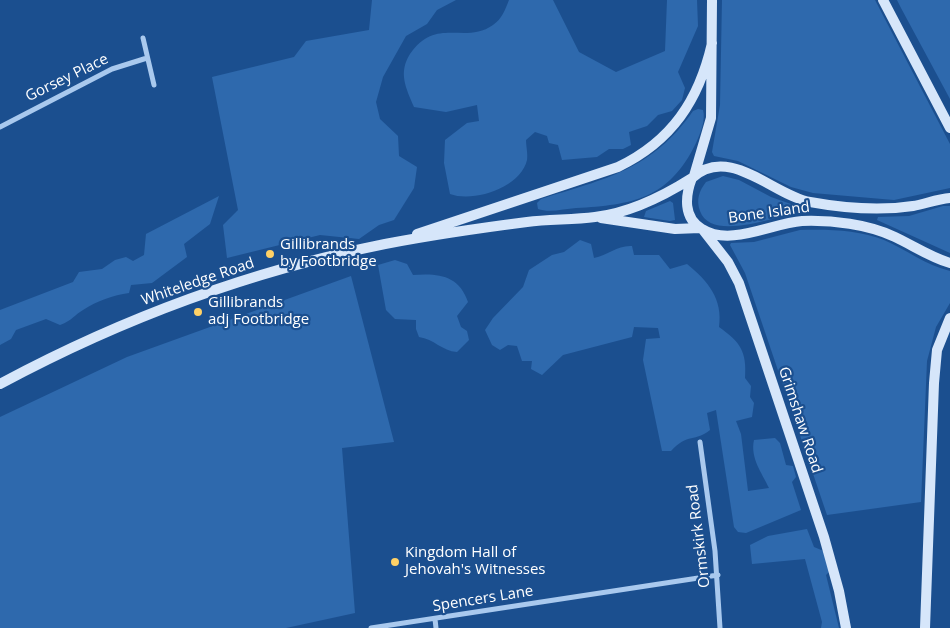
<!DOCTYPE html>
<style>
body{margin:0}
canvas{display:block;background:#1b4f8f}
</style>
<canvas width="950" height="628"></canvas>
<script>
const ctx = document.querySelector('canvas').getContext('2d');
ctx.lineJoin = 'round';
function fill(path, color) { ctx.fillStyle = color; ctx.fill(path, 'evenodd'); }
function strokePath(path, color, width, dash) { ctx.strokeStyle = color; ctx.lineWidth = width; ctx.lineCap = dash ? 'butt' : 'round'; ctx.setLineDash(dash || []); ctx.stroke(path); }
function label(font, color, halo, rows, align = 'center') {
  ctx.font = font + ' "Open Sans",sans-serif'; ctx.lineWidth = 4.5; ctx.setLineDash([]); ctx.textBaseline = 'middle'; ctx.strokeStyle = halo; ctx.fillStyle = color; for (const [text, x, y, turn = 0] of rows) {
    ctx.save(); ctx.translate(x, y); ctx.rotate((+turn || 0) * Math.PI / 180); ctx.textAlign = isNaN(turn) ? turn : align; if (halo) ctx.strokeText(text, 0, 0); ctx.fillText(text, 0, 0); ctx.restore();
  }
}
const green = new Path2D(`
 M372,0H456L437,10L427,24L406,36L383,77L376,102L380,119L398,136L399,156L417,167L414,188L394,220L379,225L359,239L320,235L227,258L223,225L238,210L212,77L294,57L306,41L369,30Z
 M509,0H553L579,52L616,72L665,51L667,0H697L698,26L678,72L685,88L682,100L672,111L658,115L647,126L629,132L631,145L623,149H609L597,157L562,160L558,145L549,143L547,136L535,132L526,140C526,146 528,154 527,160C521,187 474,203 450,194L444,163L445,140L467,123L479,121L477,105L446,112L414,107C406,88 398,73 410,54C436,16 465,45 493,25C502,19 505,10 509,0Z
 M722,0H875L950,144V188L894,200L813,193L791,187L738,161L714,156L712,152L720,105Z
 M897,0H950V99L901,8Z
 M698,109L703,110C706,120 700,134 696,143C669,199 632,205 576,208C564,209 549,213 538,209L537,203L541,199C605,179 652,170 693,111Z
 M723,176L739,180L771,197L805,209V213C780,213 712,244 700,211C696,200 699,191 706,182Z
 M219,196L210,224L184,244L187,257L152,283L131,285L129,293C113,295 97,301 83,310C74,315 73,320 60,325L46,319L16,330L11,339L0,345V310L73,282L79,272L102,269L115,260L126,257L133,261L144,255L146,234Z
 M670,201L673,203L675,220L670,221L644,217L646,211Z
 M943,206H950V253L877,220L878,217L909,216Z
 M800,230C827,229 859,230 884,240C907,250 925,265 950,271V303L936,327L927,361L921,502L827,515L745,273L730,245L731,243L754,242Z
 M580,240L591,244L594,258C608,255 618,245 632,246L634,255H659L670,269L687,264C708,281 723,299 719,327C740,342 747,351 745,378L751,386L750,397L754,403L752,417L736,421L741,434L748,491L769,488C762,473 750,458 754,440L775,438L780,443L786,465L793,466L796,477L792,482L801,510L746,533L738,532L734,527L716,410L707,413L710,430C696,442 687,433 671,451H662L643,360L646,339L660,338L658,328L634,327L632,337L563,355L542,375L531,369L532,361H522L517,346L508,345L500,350L492,345L485,330L493,318L523,287L529,270L552,255L564,252Z
 M395,260L407,264L413,275C438,273 459,275 468,302L457,316L461,327L467,331L469,340L457,352C442,351 434,339 419,337L416,329V320L395,319L386,310L378,265Z
 M351,276L394,442L342,448L355,613L286,628H0V417L127,357Z
 M807,529L814,547L826,552L831,570L826,575L839,628H821L822,622L805,559L752,564L750,545L768,536Z`);
const street = new Path2D(`
 M143,38L154,85
 M0,127L112,69L147,58
 M700,442L715,551L720,628
 M435,619L436,628
 M371,628L718,575`);
const secondary = new Path2D(`
 M883,0L950,128
 M694,176L711,118L712,0
 M950,198C937,199 925,204 913,206C880,211 843,208 810,202C773,195 729,144 692,178C685,196 683,218 702,229C730,247 772,223 802,221C832,220 868,224 895,237C914,246 930,257 950,263
 M601,218L675,229L700,228
 M703,230L728,262L739,283L824,537L839,591L846,628
 M417,234L618,167C672,141 699,100 712,43
 M0,384C121,319 250,271 385,244C432,235 480,228 527,222C549,219 572,220 595,217C630,213 662,197 692,178
 M925,628L934,383L937,350L950,318`);
const markers = [
 [270,254,5,"#ffd166"],
 [198,312,5,"#ffd166"],
 [395,562,5,"#ffd166"]
];
const streetNames = [
 ["Gorsey Place",67,78,-26],
 ["Bone Island",769,213,-8],
 ["Whiteledge Road",198,282,-19],
 ["Grimshaw Road",800,420,72],
 ["Ormskirk Road",699,536,-97],
 ["Spencers Lane",483,599,-9]
];
const poiNames = [
 ["Gillibrands",280,245],
 ["by Footbridge",280,262],
 ["Gillibrands",208,303],
 ["adj Footbridge",208,320],
 ["Kingdom Hall of",405,553],
 ["Jehovah's Witnesses",405,570]
];
fill(green, '#2e69ad');
strokePath(street, '#a9c9ee', 5);
strokePath(secondary, '#d6e6fa', 10);
for (const [x, y, r, color] of markers) { const dot = new Path2D(); dot.arc(x, y, r, 0, 2 * Math.PI); ctx.fillStyle = color; ctx.fill(dot); strokePath(dot, '#1b4f8f', 2); }
label('15px', '#fff', '#1b4f8f', streetNames);
label('15px', '#fff', '#1b4f8f', poiNames, 'left');
</script>
